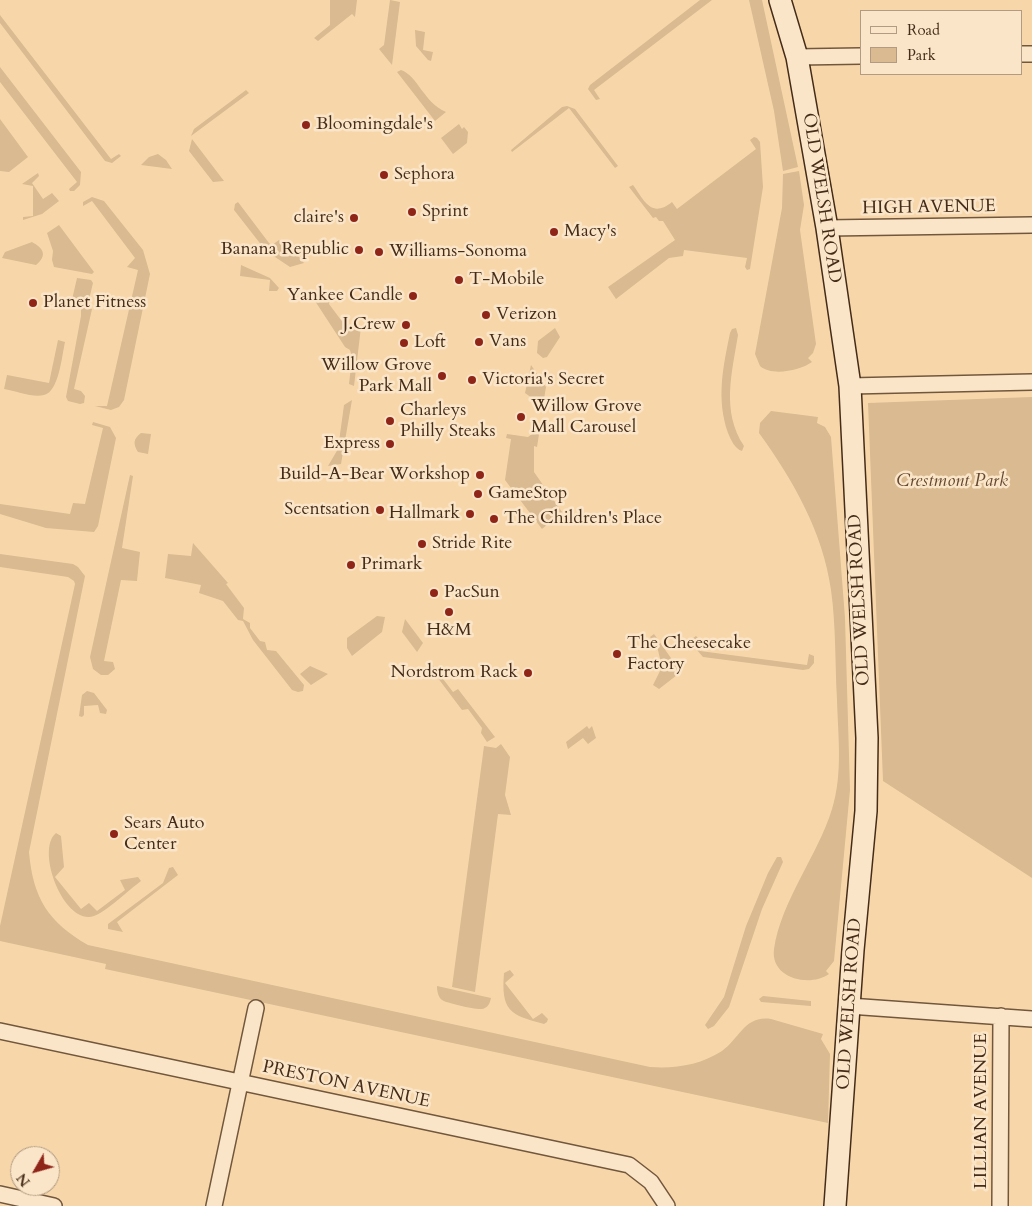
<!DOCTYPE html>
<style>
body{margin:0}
#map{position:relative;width:1032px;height:1206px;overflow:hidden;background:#f7d7aa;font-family:Cardo,serif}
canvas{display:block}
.legend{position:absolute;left:860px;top:10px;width:162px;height:65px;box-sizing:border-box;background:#fae5c8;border:1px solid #b29b82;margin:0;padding:6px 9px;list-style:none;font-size:15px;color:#452c18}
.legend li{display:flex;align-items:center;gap:10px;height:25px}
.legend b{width:25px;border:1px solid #b29b82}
.north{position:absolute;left:10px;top:1146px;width:50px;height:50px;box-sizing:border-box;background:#fae5c8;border:1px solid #b29b82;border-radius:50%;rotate:232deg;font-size:14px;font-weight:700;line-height:20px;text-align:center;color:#452c18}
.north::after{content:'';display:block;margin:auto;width:18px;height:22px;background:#8f2418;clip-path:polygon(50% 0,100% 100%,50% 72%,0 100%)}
</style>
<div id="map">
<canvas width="1032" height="1206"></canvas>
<ul class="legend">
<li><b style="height:6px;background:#fae5c8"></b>Road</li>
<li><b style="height:14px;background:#d9ba91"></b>Park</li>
</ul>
<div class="north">N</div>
</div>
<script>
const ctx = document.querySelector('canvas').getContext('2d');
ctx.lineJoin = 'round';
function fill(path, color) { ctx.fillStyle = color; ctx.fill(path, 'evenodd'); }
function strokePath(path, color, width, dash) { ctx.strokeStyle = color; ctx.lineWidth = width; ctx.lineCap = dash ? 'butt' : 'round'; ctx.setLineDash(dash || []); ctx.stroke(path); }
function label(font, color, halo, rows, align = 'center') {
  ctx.font = font + ' Cardo,serif'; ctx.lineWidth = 5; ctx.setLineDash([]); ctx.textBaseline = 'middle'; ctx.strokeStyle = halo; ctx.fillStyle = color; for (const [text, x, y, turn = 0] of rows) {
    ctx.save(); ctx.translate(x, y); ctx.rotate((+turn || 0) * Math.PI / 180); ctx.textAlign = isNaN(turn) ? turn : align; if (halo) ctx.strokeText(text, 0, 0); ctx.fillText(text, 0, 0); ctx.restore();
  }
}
const green = new Path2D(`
 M330,0H357L355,17L352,14L318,41L314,38L330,25Z
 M390,0L400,2L392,65L379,49L384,45Z
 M700,0H712L594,90L600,99L596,100L588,89L590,85Z
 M749,0H762L798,167L783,171L774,111Z
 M0,15L111,159L119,154L121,156L112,163L105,161L0,23Z
 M415,30L425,32L423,50L433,52L431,61L428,60L416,46Z
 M0,67L81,172L80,185L74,191H70L69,189L77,182L0,82Z
 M401,70C418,76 424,103 446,112L435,121L397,72Z
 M246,90L249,93L191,136L194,129Z
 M567,106L575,109L618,166L615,168L569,108L512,152L511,150L562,107Z
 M0,119L28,157L9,172L0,171Z
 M459,124L462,129L464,127L468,132L467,143L453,154L441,138Z
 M754,137L757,138L760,142L763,187L750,269L747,270L745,267L747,258L684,250L683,256L669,258L616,299L608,287L675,240L663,221H659L656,217L653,218L629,187L633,185C644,200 651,219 672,202L677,209L756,149L750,140Z
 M192,139L224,181L213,182L189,151Z
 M158,154L166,160L172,169L141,165L149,157Z
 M799,171L804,205L800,230L816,344L813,353L808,358L812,362C801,370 772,377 760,366L755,354L782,208L783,174Z
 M38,173L39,176L32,183L43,199L52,193L59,201L42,214L23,220V217L33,216V186L22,184Z
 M92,197L104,201L143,250L150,274L124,400L119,407L111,410L95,406H107L138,270L127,267L135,258L92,201L83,206V202Z
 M238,202L269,243L272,245L279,240L288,251L295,252L304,263L290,267L266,251L234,210L235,204Z
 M59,225L94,272L92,274L54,267L52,260L53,251L47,233Z
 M32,242C43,248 48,255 36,265L2,258L5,252Z
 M241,265L270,278L279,288L277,291H269L270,280L240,276Z
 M77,278L91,280L93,283L87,308L92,309L74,389L81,391L85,396L84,403L80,404L68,401L66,397L81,316V306L71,304Z
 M323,288L330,297L329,304L344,324L361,327L354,386L349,384L352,357L350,350L345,347L315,301L316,295Z
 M555,328L560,337L547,357L543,358L537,353L538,341Z
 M736,328L738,335C732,373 721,411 744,446L742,451C735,449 731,440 728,433C716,399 723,367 730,333L732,329Z
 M58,340L65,342C62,355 59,392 44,395C33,398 16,391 4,389L7,375L49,383Z
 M531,365L546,387L544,399L537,404L532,398L525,393Z
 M1032,397V878L883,781L868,403Z
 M352,400L341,464L328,466L338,449L344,405Z
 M771,411L818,417L817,423L825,427L831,437L845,618L850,790L834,961L826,971L829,974C809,988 770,978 774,949C781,901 818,855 832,809C843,774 838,736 837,700C835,663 836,626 831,590C823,532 793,480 759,433L760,423Z
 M93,422L110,427L116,438L98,526L94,532L46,528L0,514V504L70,514L73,503L85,504L103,428L92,425Z
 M540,428L537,447L534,446V472L562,512L542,529L505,480L511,439L506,438L507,434L528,437Z
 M141,433L151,434L148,454L138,452C133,444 133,439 141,433Z
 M130,475L133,476L122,548L140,552L137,581L121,580L104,661L113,662L115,669L108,675H101L93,669L90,657Z
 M193,543L228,583L226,584L244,608L243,619L250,623V628L260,641L265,642L267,650L276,651L304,685L303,691L298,692L292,690L253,640L243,621L238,620L223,601L199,593L201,585L165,578L168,554L191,556Z
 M0,554L73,564L78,567L85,576L29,852C33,898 48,922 88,945L650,1067C675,1069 700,1065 722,1051C740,1038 745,1015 771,1019L823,1034L821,1039L830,1054L828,1123L105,969L106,964L0,941V926L75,584L74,581L68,577L0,567Z
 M377,616L385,617L382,632L352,656L347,648V638Z
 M405,619L423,643L417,652L402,632Z
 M654,634L678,668L677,675L659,689L653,685L662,667L657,646L650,637Z
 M696,636L701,641L700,651L807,665L809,654L814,656V663L809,669L803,670L703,657L689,641Z
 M431,663L453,692L458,689L495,737L487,742L481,733L482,728L468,709L462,710L428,665Z
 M310,666L328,674L311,685L300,674Z
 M87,691L94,693L107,710L106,714L100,713L98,705L84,706V715L82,717L79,716L82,695Z
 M587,726L589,729L592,726L596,738L588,744L583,738L568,749L566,742Z
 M501,744L510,757L505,795L511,815L498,814L475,992L452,987L484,746L496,748Z
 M56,833L61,836L64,867L55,877L81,909L89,903L97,911L125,890L120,880L138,877L141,881C130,889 106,912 94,916C64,926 35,850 56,833Z
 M777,857H781L783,862L762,909L729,1007L714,1026L708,1029L705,1025L724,997L746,926L768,873Z
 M173,867L178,875L117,922L123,932L108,929V924L163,883L169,868Z
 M510,970L514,975L505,983L533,1019L542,1013L548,1019L547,1022L544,1024C509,1015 501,1010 504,973Z
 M437,986L491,998C490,1003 488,1008 482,1009C476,1010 446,1003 442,1000C438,997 437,991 437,986Z
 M763,996L811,1001V1006L761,1002L759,999Z`);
const street = new Path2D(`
 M1021,54H1032
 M797,57L861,56
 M827,228L1032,225
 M850,386L1032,382
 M849,1006L1032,1019
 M0,1031L629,1165L651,1182L667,1206
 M0,1194L54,1206
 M214,1206L256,1008
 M1000,1206L1001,1016`);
const secondary = new Path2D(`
 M780,0L797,57L827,228L850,386L867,738L866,811L853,950L835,1206`);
const markers = [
 [306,125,5,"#8f2418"],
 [384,175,5,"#8f2418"],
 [412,212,5,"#8f2418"],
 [354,218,5,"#8f2418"],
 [554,232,5,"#8f2418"],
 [359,250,5,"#8f2418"],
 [379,252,5,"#8f2418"],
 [459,280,5,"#8f2418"],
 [413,296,5,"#8f2418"],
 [33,303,5,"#8f2418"],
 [486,315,5,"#8f2418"],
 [406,325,5,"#8f2418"],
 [479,342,5,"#8f2418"],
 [404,343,5,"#8f2418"],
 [442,376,5,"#8f2418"],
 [472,380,5,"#8f2418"],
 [521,417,5,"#8f2418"],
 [390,421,5,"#8f2418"],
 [390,444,5,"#8f2418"],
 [480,475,5,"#8f2418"],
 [478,494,5,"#8f2418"],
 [380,510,5,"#8f2418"],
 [470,514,5,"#8f2418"],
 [494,519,5,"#8f2418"],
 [422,544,5,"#8f2418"],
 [351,565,5,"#8f2418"],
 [434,593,5,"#8f2418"],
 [449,612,5,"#8f2418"],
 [617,654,5,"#8f2418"],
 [528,673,5,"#8f2418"],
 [114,834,5,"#8f2418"]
];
const poiNames = [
 ["Bloomingdale's",316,125],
 ["Sephora",394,175],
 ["Sprint",422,212],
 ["claire's",344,218,"right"],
 ["Macy's",564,232],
 ["Banana Republic",349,250,"right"],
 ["Williams-Sonoma",389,252],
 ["T-Mobile",469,280],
 ["Yankee Candle",403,296,"right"],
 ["Planet Fitness",43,303],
 ["Verizon",496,315],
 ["J.Crew",396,325,"right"],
 ["Vans",489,342],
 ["Loft",414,343],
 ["Willow Grove",432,366,"right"],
 ["Park Mall",432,387,"right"],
 ["Victoria's Secret",482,380],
 ["Willow Grove",531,407],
 ["Mall Carousel",531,428],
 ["Charleys",400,411],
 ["Philly Steaks",400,432],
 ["Express",380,444,"right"],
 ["Build-A-Bear Workshop",470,475,"right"],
 ["GameStop",488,494],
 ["Scentsation",370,510,"right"],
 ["Hallmark",460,514,"right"],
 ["The Children's Place",504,519],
 ["Stride Rite",432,544],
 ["Primark",361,565],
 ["PacSun",444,593],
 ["H&M",449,631,"center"],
 ["The Cheesecake",627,644],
 ["Factory",627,665],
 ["Nordstrom Rack",518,673,"right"],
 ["Sears Auto",124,824],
 ["Center",124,845]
];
const streetNames = [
 ["OLD WELSH ROAD",821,198,81],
 ["HIGH AVENUE",929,208,-1],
 ["OLD WELSH ROAD",860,600,-93],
 ["OLD WELSH ROAD",850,1004,-86],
 ["PRESTON AVENUE",346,1085,12],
 ["LILLIAN AVENUE",982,1111,-90]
];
const parkNames = [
 ["Crestmont Park",952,482]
];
fill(green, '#d9ba91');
strokePath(street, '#72573c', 18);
strokePath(secondary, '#452c18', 24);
strokePath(street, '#fae5c8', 15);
strokePath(secondary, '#fae5c8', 21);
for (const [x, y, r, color] of markers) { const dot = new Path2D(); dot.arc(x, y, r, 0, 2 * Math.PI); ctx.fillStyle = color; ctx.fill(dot); strokePath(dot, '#fae5c8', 2); }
label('18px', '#452c18', '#fae5c8', poiNames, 'left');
label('18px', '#452c18', '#fae5c8', streetNames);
label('italic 18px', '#634830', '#fae5c8', parkNames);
</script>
